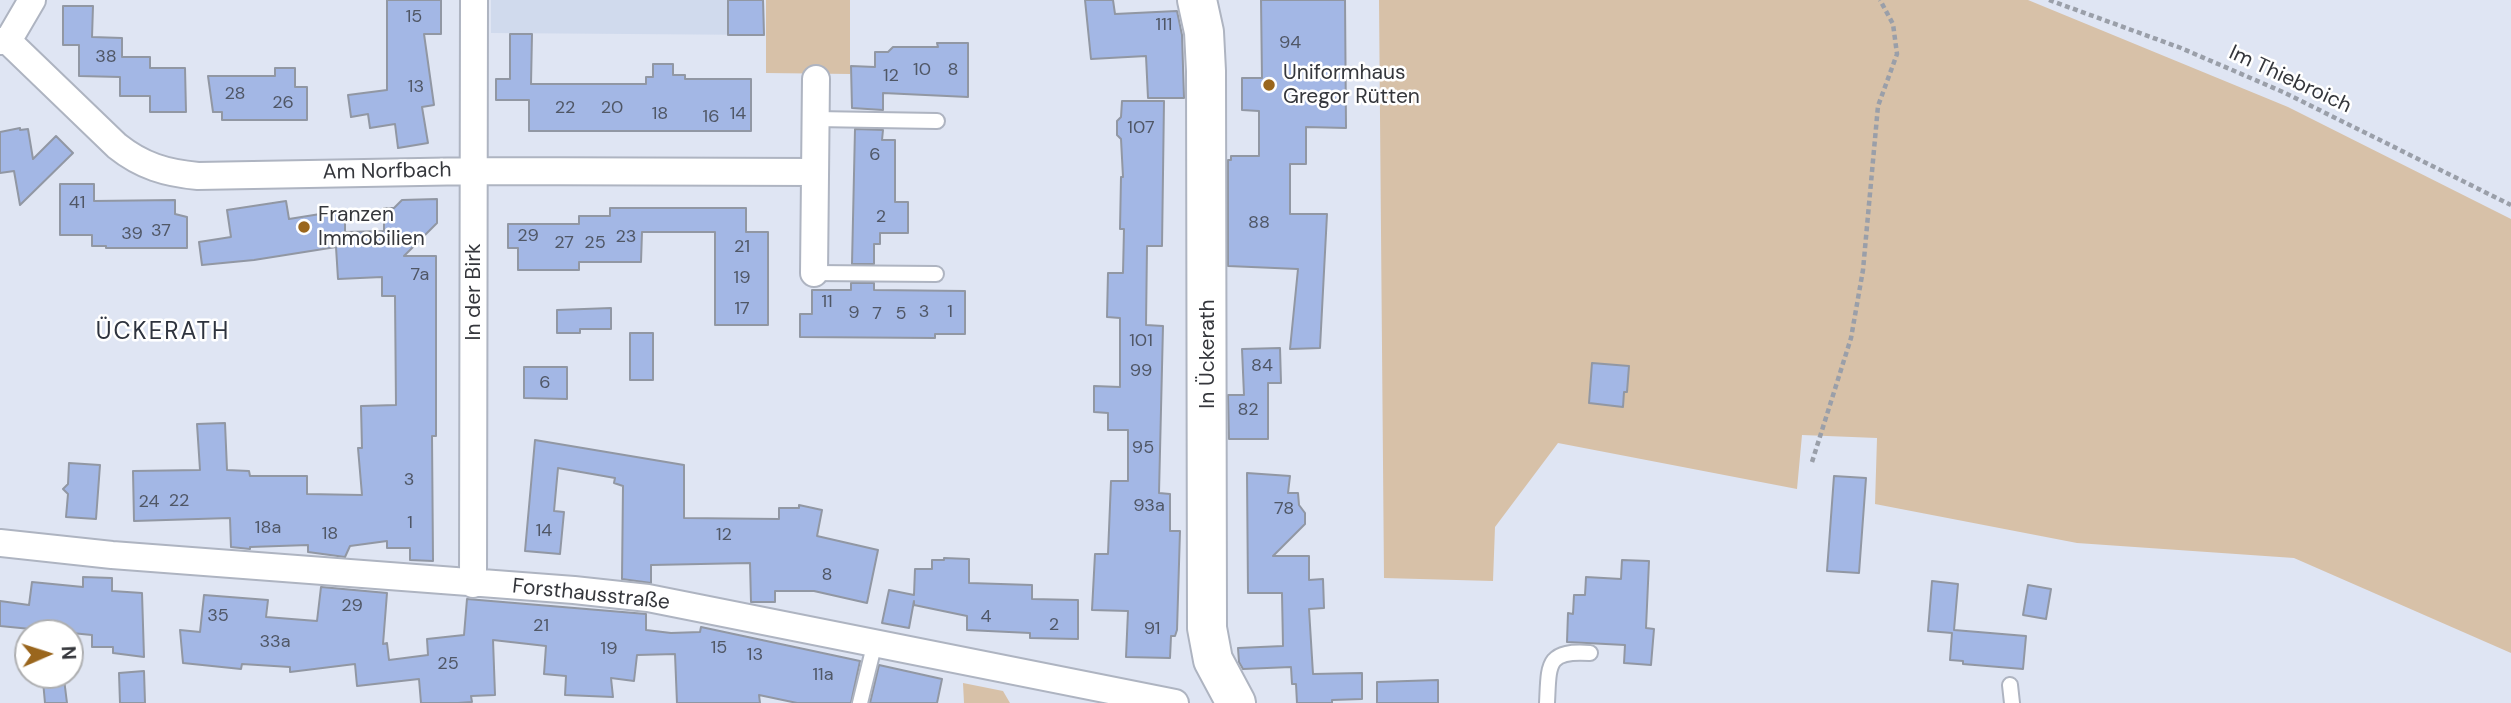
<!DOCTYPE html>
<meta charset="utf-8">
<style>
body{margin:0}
#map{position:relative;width:2511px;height:703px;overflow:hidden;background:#dfe5f3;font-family:"DM Sans",sans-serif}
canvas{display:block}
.north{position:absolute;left:14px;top:619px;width:70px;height:70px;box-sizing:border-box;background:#fff;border:2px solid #aeafb1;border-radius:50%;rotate:87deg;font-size:19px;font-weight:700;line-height:28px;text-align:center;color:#35373c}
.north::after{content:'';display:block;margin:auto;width:24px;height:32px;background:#9a661d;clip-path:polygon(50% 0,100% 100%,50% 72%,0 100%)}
</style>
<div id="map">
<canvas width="2511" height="703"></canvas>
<div class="north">N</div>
</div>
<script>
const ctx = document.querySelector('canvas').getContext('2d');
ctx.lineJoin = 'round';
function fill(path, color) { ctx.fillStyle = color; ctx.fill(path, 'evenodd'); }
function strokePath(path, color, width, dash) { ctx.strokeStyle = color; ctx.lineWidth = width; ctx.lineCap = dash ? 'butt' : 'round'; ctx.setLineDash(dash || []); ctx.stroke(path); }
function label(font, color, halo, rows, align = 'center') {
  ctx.font = font + ' "DM Sans",sans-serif'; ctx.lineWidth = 5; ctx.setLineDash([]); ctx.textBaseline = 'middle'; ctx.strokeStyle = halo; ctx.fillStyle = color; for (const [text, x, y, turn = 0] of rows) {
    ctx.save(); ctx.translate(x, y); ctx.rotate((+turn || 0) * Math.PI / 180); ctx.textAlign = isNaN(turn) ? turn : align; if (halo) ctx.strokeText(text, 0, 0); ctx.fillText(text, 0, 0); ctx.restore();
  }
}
const built = new Path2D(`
 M491,0H764L765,35L491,33Z`);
const green = new Path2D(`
 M766,0H850V74L766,73Z
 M1379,0H2028L2288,107L2511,219V653L2294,558L2077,543L1875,504L1877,438L1802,435L1797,489L1558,443L1495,527L1493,581L1384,578Z
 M963,683L1003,691L1010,703H964Z`);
const building = new Path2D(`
 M387,0H441V34H424L434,105L422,107L428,143L398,148L395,124L370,128L368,114L351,117L348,95L387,90Z
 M728,0H763L764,35H728Z
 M1085,0H1113L1115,14L1177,11L1182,35L1184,98H1148L1146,56L1091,59Z
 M1261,0H1345L1346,128L1306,127V164H1290V214H1327L1320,348L1290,349L1298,269L1228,266V160H1231V156H1259V111L1242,110V78H1262Z
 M63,6H93L92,37L122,38V57H150V68H185L186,112H150V96H120V77L79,76V45H63Z
 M510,34H532L531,84H646V77H653V64H673V75H685V79H751V131H529V100H496V79H510Z
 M937,43H968V97L883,93V110L852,108L851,66L875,67V52H888L893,47H938Z
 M275,68H295V87H307V120H222V112H213L208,76H275Z
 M1122,101H1164L1162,246H1147L1146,325L1163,326L1159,493L1170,494V531H1180L1177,630L1175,636H1171L1170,658L1126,657L1128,611L1092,610L1095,554H1108L1111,481H1128V430H1108V413L1094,412V386L1120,387V318L1107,317L1108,273H1123L1124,229H1120L1121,177H1123L1121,139L1117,135V121L1121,117Z
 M20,128V130L28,129L33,159L56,136L73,153L20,205L14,171L0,173V132Z
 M855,129L883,130L882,140H895V202H908V233H880V244H874V264H852Z
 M60,184H94V201L175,200V214L187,217V248H106V246H92V235H60Z
 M437,199V223L404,256H436V436H432L433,561L410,560V548H387V541L350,546L345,557L308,552V545L250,547V549L231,547L230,518L134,521L133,471L200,470L197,424L225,423L227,470L249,471L250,476H307V494L362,495L358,448H362L361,406L396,405L395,296H382V277L338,279L336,247L254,260L202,265L199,242L231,237L227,210L286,201L289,219L345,210V232L384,231V208H394L402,200Z
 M610,208H746V232H768V325H715V232H642L641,262H579V270H518V248H508V224H579V216H610Z
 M851,283H874V290L965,291V334H935V338L800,337V314H812V290H851Z
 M611,308V329H580V333H557V310Z
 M630,333H653V380H630Z
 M1280,348L1281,383H1268V439H1229L1228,395H1244L1242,349Z
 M1592,363L1629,366L1627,392H1624L1623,407L1589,403Z
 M524,367H567V399L524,398Z
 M535,440L684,465V518L779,519V508H799V505L822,510L817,536L878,550L867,603L814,591H775V602H751L750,563L651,565V583L622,579L623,486L614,483L615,478L558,468L554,511L564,512L560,554L525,551Z
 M69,463L100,465L96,519L66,517L68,494L63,489L68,484Z
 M1247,473L1290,476L1288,493H1298L1299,505L1305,513V524L1273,556H1309V580L1323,579L1324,608L1309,609L1313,674L1362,673V699L1332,700V703H1297L1296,684H1292L1291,667L1243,669L1239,662L1238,648L1283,646L1282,593H1248Z
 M1834,476L1866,478L1859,573L1827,571Z
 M944,558L969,559V583L1032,585V599L1078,600V639L1030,638V633L967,630V616L914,605V601L909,628L882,623L889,590L914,595L915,569H932V560H944Z
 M1622,560L1649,561L1646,628L1654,629L1651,665L1624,663L1625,645L1567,642L1568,613L1573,614L1574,595H1585L1586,577L1621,579Z
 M83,577L112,578V591L142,593L144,657L113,653V647H92V635L0,626V601L29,605L32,582L83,587Z
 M1932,581L1958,584L1954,630L2026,636L2023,669L1963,664V661L1950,660L1952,633L1928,631Z
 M2028,585L2051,589L2046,619L2023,615Z
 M321,587L387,593L383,644L387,643L389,660L428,655L427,639L464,635L467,599L646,614V630L671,633L700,632L701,627L860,661L851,703H797L759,695L760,703H677L675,654L637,655L634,681L611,678L613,697L565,695L566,676L544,674L546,646L493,640L495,695L471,696L472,702L458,703H421L419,679L357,686L355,664L290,672V667L242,664L241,669L183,663L180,630L200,632L204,595L268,600L266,617L317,621Z
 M879,665L942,679L937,703H870Z
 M144,671L145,703H120L119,673Z
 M64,679L67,703H45L43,681Z
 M1438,680V703H1377V682Z`);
const path = new Path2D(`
 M2049,0L2181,48L2283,92L2511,205
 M1812,462L1851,338L1863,270L1878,106L1897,54L1893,24L1880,0`);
const lane = new Path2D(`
 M815,119L937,121
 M814,273L936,274
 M2010,685L2012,703
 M860,703L875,642
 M1547,703C1549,664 1546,650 1590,653`);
const street = new Path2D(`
 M0,41H8L117,146C142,166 166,173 198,176L475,171L815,172
 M8,41L32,0
 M814,273L816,79
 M0,543L112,555L574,590L648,598L1175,703
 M473,584L474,0`);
const secondary = new Path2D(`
 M1197,0L1204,32L1206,71L1207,628L1213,660L1236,703`);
const markers = [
 [1269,85,7,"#9a661d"],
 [304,227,7,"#9a661d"]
];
const numberNames = [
 ["15",414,17],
 ["111",1164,25],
 ["94",1290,43],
 ["38",106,57],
 ["10",922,70],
 ["8",953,70],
 ["12",891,76],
 ["13",416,87],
 ["28",235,94],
 ["26",283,103],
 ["22",565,108],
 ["20",612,108],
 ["18",660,114],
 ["14",738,114],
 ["16",711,117],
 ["107",1141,128],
 ["6",875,155],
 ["41",77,203],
 ["2",881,217],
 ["88",1259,223],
 ["37",161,231],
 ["39",132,234],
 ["29",528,236],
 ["23",626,237],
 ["27",564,243],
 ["25",595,243],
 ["21",742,247],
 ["7a",420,275],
 ["19",742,278],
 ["11",827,302],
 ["17",742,309],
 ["3",924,312],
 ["1",950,312],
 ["9",854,313],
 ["7",877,314],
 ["5",901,314],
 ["101",1141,341],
 ["84",1262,366],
 ["99",1141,371],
 ["6",545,383],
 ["82",1248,410],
 ["95",1143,448],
 ["3",409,480],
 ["22",179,501],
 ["24",149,502],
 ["93a",1149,506],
 ["78",1284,509],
 ["1",410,523],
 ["18a",268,528],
 ["14",544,531],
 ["18",330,534],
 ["12",724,535],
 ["8",827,575],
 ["29",352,606],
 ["35",218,616],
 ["4",986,617],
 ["2",1054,625],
 ["21",541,626],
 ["91",1152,629],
 ["33a",275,642],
 ["15",719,648],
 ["19",609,649],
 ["13",755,655],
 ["25",448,664],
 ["11a",823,675]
];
const poiNames = [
 ["Uniformhaus",1283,73],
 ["Gregor Rütten",1283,97],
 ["Franzen",318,215],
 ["Immobilien",318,239]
];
const streetNames = [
 ["Im Thiebroich",2290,80,25],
 ["Am Norfbach",387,172,-1],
 ["In der Birk",474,292,-90],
 ["In Ückerath",1208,354,-90],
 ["Forsthausstraße",591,595,6]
];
const quarterNames = [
 ["ÜCKERATH",163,333]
];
fill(built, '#d0daed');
fill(green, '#d7c1a8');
fill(building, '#a3b7e5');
strokePath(building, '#9197a3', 2);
strokePath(lane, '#aeb4c1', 18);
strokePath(street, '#aeb4c1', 30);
strokePath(secondary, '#aeb4c1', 42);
strokePath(path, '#9a9fa9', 4.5, [5, 3.5]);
strokePath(lane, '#fff', 14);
strokePath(street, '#fff', 26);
strokePath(secondary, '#fff', 38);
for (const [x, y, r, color] of markers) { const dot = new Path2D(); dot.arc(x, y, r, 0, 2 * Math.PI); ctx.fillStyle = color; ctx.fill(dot); strokePath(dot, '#fff', 2.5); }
label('18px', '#505766', null, numberNames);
label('21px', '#35373c', '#fff', poiNames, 'left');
label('21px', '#35373c', '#fff', streetNames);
ctx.letterSpacing = '2px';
label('24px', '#2e333e', '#fff', quarterNames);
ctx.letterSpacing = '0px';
</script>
